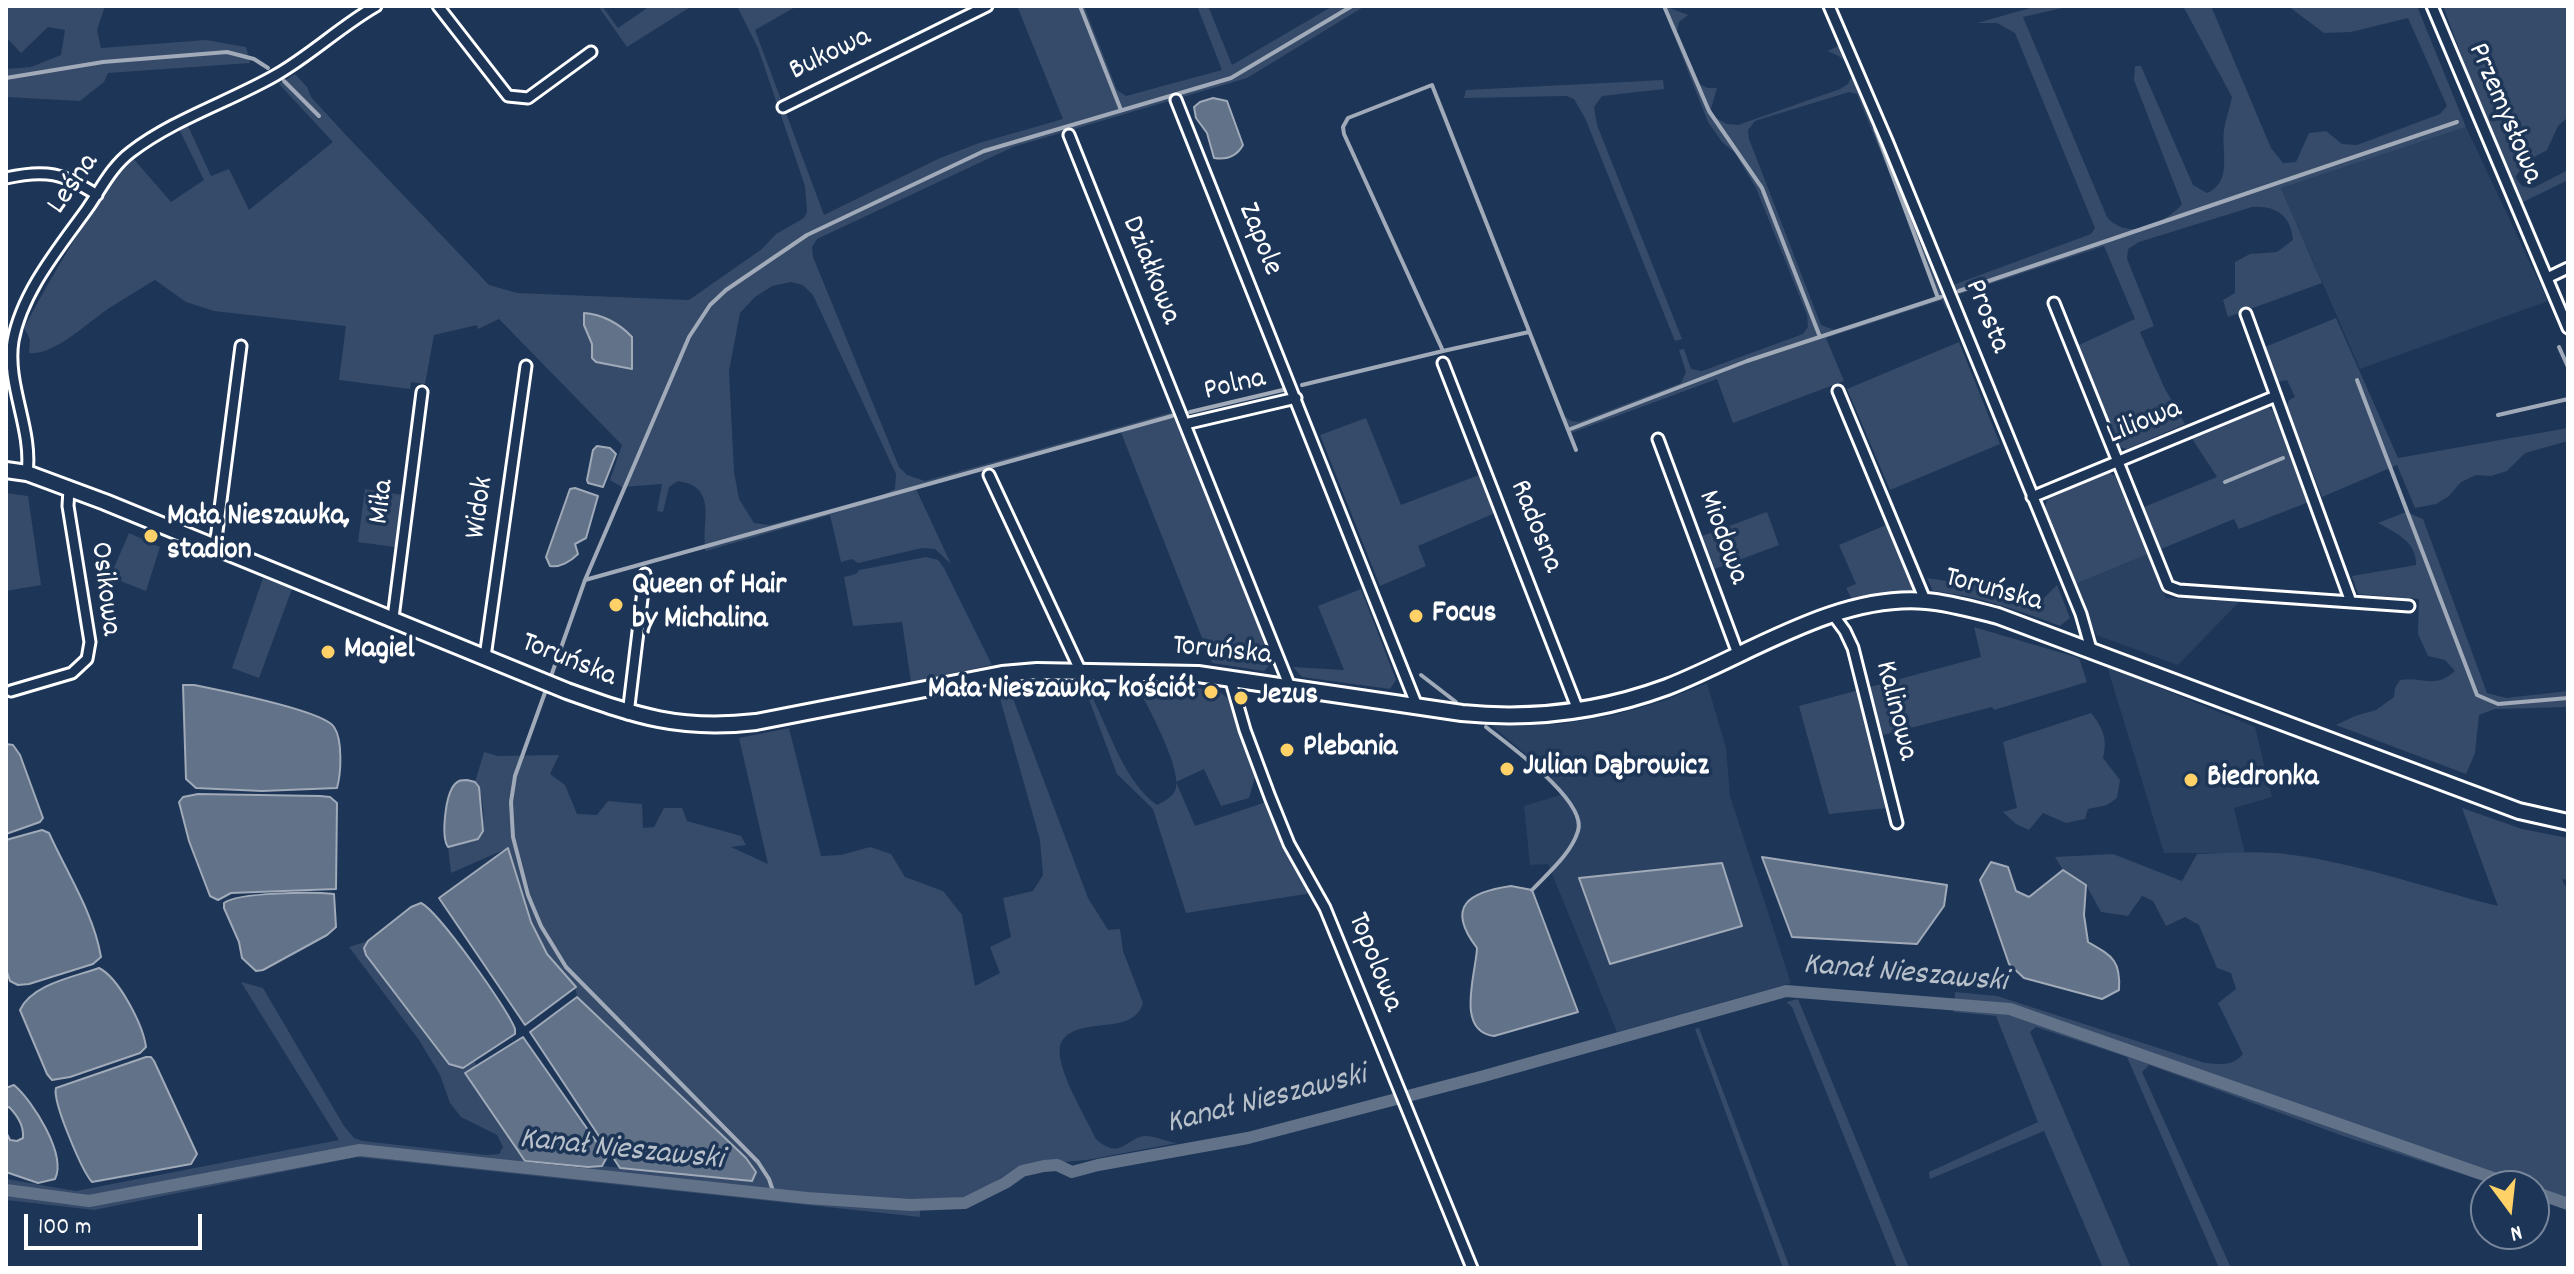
<!DOCTYPE html>
<meta charset="utf-8">
<style>
body{margin:0}
#map{position:relative;width:2574px;height:1274px;overflow:hidden;background:#1d3557;font-family:Dekko,sans-serif}
canvas{display:block}
.frame{position:absolute;inset:0;border:8px solid #fff;pointer-events:none}
.north{position:absolute;left:2470px;top:1170px;width:80px;height:80px;box-sizing:border-box;background:#1d3557;border:2px solid #77869a;border-radius:50%;rotate:165deg;font-size:22px;font-weight:700;line-height:32px;text-align:center;color:#fff}
.north::after{content:'';display:block;margin:auto;width:28px;height:36px;background:#ffd166;clip-path:polygon(50% 0,100% 100%,50% 72%,0 100%)}
.scale{position:absolute;left:24px;top:1214px;width:178px;height:36px;box-sizing:border-box;border:4px solid #fff;border-top:0;padding-left:10px;font-size:24px;line-height:28px;white-space:nowrap;color:#fff;-webkit-text-stroke:6px #1d3557;paint-order:stroke}
</style>
<div id="map">
<canvas width="2574" height="1274"></canvas>
<div class="frame"></div>
<div class="north">N</div>
<div class="scale">100 m</div>
</div>
<script>
const ctx = document.querySelector('canvas').getContext('2d');
ctx.lineJoin = 'round';
function fill(path, color) { ctx.fillStyle = color; ctx.fill(path, 'evenodd'); }
function strokePath(path, color, width, dash) { ctx.strokeStyle = color; ctx.lineWidth = width; ctx.lineCap = dash ? 'butt' : 'round'; ctx.setLineDash(dash || []); ctx.stroke(path); }
function label(font, color, halo, rows, align = 'center') {
  ctx.font = font + ' Dekko,sans-serif'; ctx.lineWidth = 7; ctx.setLineDash([]); ctx.textBaseline = 'middle'; ctx.strokeStyle = halo; ctx.fillStyle = color; for (const [text, x, y, turn = 0] of rows) {
    ctx.save(); ctx.translate(x, y); ctx.rotate((+turn || 0) * Math.PI / 180); ctx.textAlign = isNaN(turn) ? turn : align; if (halo) ctx.strokeText(text, 0, 0); ctx.fillText(text, 0, 0); ctx.restore();
  }
}
const built = new Path2D(`
 M2466,127L2548,301L2360,369L2281,188Z
 M2148,554L2166,598L2241,600L2178,665L2096,635L2076,584Z
 M2107,666L2255,727L2272,797L2234,808L2245,853H2164Z
 M1707,683L1726,748L1730,796L1791,983L1617,1032L1548,864L1530,865L1524,806L1563,794L1547,772L1491,725L1560,724L1614,715L1663,701Z`);
const green = new Path2D(`
 M6,6H105L97,30L101,48L206,40L246,47L250,63L108,73L104,82L80,101L6,97V69L31,67L61,55L65,30L48,27L21,53L6,37Z
 M598,6H602L618,28L650,6H692L627,47Z
 M737,6H797L755,30L824,215L940,158L979,143L1063,119L1017,6H1084L1117,90L1126,96L1222,70L1197,6H1208L1232,65L1333,6H1365L1247,78L1013,147L817,239L812,247L813,257L899,467L907,475L925,481L1173,412L1273,661L1264,671L1212,663L1120,430L916,489L951,564L935,549L922,548L858,563L852,559L841,562L830,515L706,551C700,524 720,487 678,481L669,487L663,512L657,511L662,484L622,487L610,480L622,445L499,319L478,329L477,325L434,335L425,384L411,382L410,389L339,380L346,326L214,311L186,302L155,280C140,289 125,298 111,307C90,320 55,356 29,353L30,339L24,328C55,269 91,209 132,157L171,202L204,180L179,129L188,126L211,176L229,169L249,210L333,142L279,84L295,74L307,87L311,97L344,133L489,285L517,293L689,300L762,249L776,234L804,218L807,212L805,186L758,48ZM791,282L803,285L813,295L896,474L895,489L878,497L769,525L754,523L739,499L734,472L729,371L740,313L755,297L772,286Z
 M2037,6H2071L2023,17L2107,217C2127,241 2164,225 2182,204L2134,80L2135,66H2141L2193,185L2207,193C2233,182 2221,152 2224,129C2226,118 2230,107 2232,97L2183,6H2211L2271,148L2283,163L2296,162L2309,133L2326,131L2342,144L2357,145L2440,114L2447,106L2408,18L2351,32L2324,33L2288,6H2417L2466,127L2281,188L2322,283L2228,317L2223,300L2235,293V262L2250,254L2277,252L2293,240C2291,216 2276,205 2252,207L2139,242L2128,249L2127,259L2154,326L2140,332L2164,387L2185,424L2127,449L2116,446L2079,345L2135,319L2104,246L1957,295L1953,285L2091,234L2095,228L2015,33L1997,23H1977Z
 M2443,6H2568V117L2558,126L2547,150L2527,161L2515,177L2522,186L2533,188L2568,170V180L2517,205Z
 M1667,7L1688,15L1679,22L1677,31L1700,84L1707,88H1717L1711,109L1714,117L1727,124L1738,125L1840,89L1848,84L1852,76C1847,61 1842,56 1827,51L1839,46L1837,36L1843,46L1951,307L1946,309L1942,300L1826,338L1844,381L1733,423L1717,379L1571,433L1563,415L1571,421L1579,422L1681,383L1686,372L1679,350L1684,349L1691,369L1702,371L1803,334L1808,327L1807,315L1756,188L1735,153L1722,142L1708,122L1663,8ZM1849,92L1857,94L1937,290L1933,300L1834,330L1821,325L1749,139L1748,130L1755,121Z
 M1663,80L1664,89L1602,96L1594,107L1597,125L1682,339L1675,341L1585,118L1574,99L1567,96L1464,98L1466,90Z
 M2336,318L2398,458L2568,428V441L2525,453L2507,471L2491,476L2476,475L2461,482L2449,496L2436,504L2415,508L2397,465L2322,497L2287,406L2289,400L2295,397L2287,380L2278,382L2265,347Z
 M1959,342L2000,444L1890,490L1847,389Z
 M2268,407L2273,411L2309,502L2239,529L2234,519L2161,549L2144,507L2217,477L2191,437Z
 M1366,418L1401,505L1479,475L1495,513L1418,546L1426,566L1380,586L1320,435Z
 M2108,472L2115,476L2148,554L2076,584L2044,509L2049,495Z
 M365,489L403,495L395,547L358,542Z
 M6,493L28,496L41,585L6,591Z
 M1767,512L1779,545L1715,569L1702,536Z
 M2406,512L2423,519L2487,693L2506,698L2568,691V707L2495,709L2479,715L2475,753L2466,774L2336,725L2355,716L2376,710L2394,697L2395,688L2400,680C2423,676 2434,690 2455,671L2445,660L2428,656L2418,634L2419,599L2358,594L2352,576L2416,565C2417,542 2396,533 2378,523Z
 M1886,525L1913,590L1892,592L1853,601L1846,588L1856,584L1839,545Z
 M129,533L160,547L146,591L110,577Z
 M926,557L938,560L944,568L992,665L911,682L902,622L853,626L844,577L856,574L859,570Z
 M263,578L292,589L259,678L232,668Z
 M1927,578L1992,588L2037,605L2057,585L2070,618L2060,626C2018,610 1978,596 1933,591Z
 M1361,589L1396,680L1390,689L1302,677L1293,667L1344,670L1318,606Z
 M1974,627L2079,658L2087,682L1994,710L1992,707L1883,735L1870,687L1981,657Z
 M1084,686H1095L1092,690L1094,701C1111,735 1125,782 1157,805C1165,801 1173,797 1176,788C1181,768 1149,708 1139,690L1126,686L1216,689L1231,701L1255,777L1249,798L1221,806L1204,769L1176,782L1195,826L1266,802L1280,840L1312,893L1186,913L1153,809L1117,774Z
 M997,688H1009L1088,898L1108,930L1120,929L1123,951L1143,1003C1133,1037 1079,1015 1062,1041C1050,1060 1087,1119 1096,1139C1120,1161 1127,1138 1144,1136C1154,1135 1167,1142 1177,1143L1087,1160L1018,1166L973,1197L920,1200V1217L357,1157L94,1210L6,1200V1179L76,1191L339,1140L241,982L263,988L344,1126L354,1138L363,1141L486,1155L499,1154L503,1147L497,1135L461,1117L450,1103L440,1075L419,1040L349,947L368,941L364,948L463,1068L474,1061L477,1066L465,1074L525,1161L588,1167L602,1166L752,1181L577,997C576,978 555,967 546,951C528,919 519,883 508,848L451,873L448,847L478,839C487,824 484,796 475,782L484,752L498,756L559,755L550,774L565,785L577,814L597,815L608,801L642,804L643,828L654,827L664,808H682L687,821L741,836L746,845L731,847L768,864L739,738L789,728L821,856L841,855L870,847L891,854L905,877L943,891L962,915L975,986L1000,973L990,947L1011,937L1003,898L1033,891L1043,875L1040,840Z
 M1859,690L1887,808L1829,814L1799,706Z
 M2091,713C2103,728 2108,739 2103,758L2120,780L2117,798L2107,805L2088,809L2085,819L2066,823L2043,813L2029,830L2016,824L2003,812L2017,808L2003,742Z
 M2462,808L2522,829L2568,838V880L2562,879L2568,892V1210L2534,1198V1186H2499L2346,1137L2149,1065L2142,1072L2231,1268H2219L2127,1057L2036,1027L2030,1032L2131,1268H2103L2044,1131L1930,1179L1929,1172L2038,1122L1996,1016L1954,1012L1955,992L1997,996L2205,1063C2221,1064 2232,1067 2243,1054L2218,1003L2236,989L2231,973L2217,968L2199,925L2185,917L2166,926L2153,901L2142,896L2128,916L2101,912L2086,885L2063,870L2055,857L2113,854L2182,881L2197,854C2223,853 2250,851 2277,853C2353,861 2425,888 2498,906Z
 M1798,999L1909,1268H1897L1792,1007L1786,1002Z
 M1699,1028L1790,1268H1783L1695,1029Z`);
const water = new Path2D(`
 M1213,98L1227,101L1243,145C1237,156 1227,160 1214,158L1207,133L1196,118L1194,107L1200,102Z
 M584,313C602,314 620,324 632,337V369L596,362L592,358V344L584,325Z
 M597,446L610,448L616,454L603,487L588,483L587,480L593,450Z
 M575,488L598,496L586,538L575,544L578,554C571,561 560,568 550,566L546,557L570,489Z
 M194,685C218,690 323,710 334,727C343,740 341,774 337,788L262,791L196,788L186,779L183,685Z
 M6,744L13,745L20,755L43,818L40,822L6,834Z
 M467,780L475,782L479,787L483,831L478,839L448,847C441,837 445,795 455,784C459,780 461,780 467,780Z
 M198,794L320,796L330,797L337,803L336,889L231,893L218,900L210,896L189,841L179,802L183,797Z
 M42,830L49,833C67,873 94,914 101,957L93,964L29,984L18,985L10,981L6,969V840Z
 M508,848L531,922L547,954L576,987L525,1025L439,898Z
 M1762,857L1947,885L1944,906L1917,944L1792,937Z
 M1991,862L2008,867L2016,891L2029,897L2063,870L2086,885L2084,915L2088,942C2112,956 2121,960 2119,990L2102,999L2024,978L2009,964L1980,880Z
 M1722,863L1742,926L1610,964L1579,878Z
 M1511,886L1532,890L1578,1012L1494,1036C1455,1031 1476,974 1477,948C1445,906 1469,892 1511,886Z
 M334,894L336,927L327,935L263,970L256,971L242,958L239,942L224,908V903C238,892 314,892 334,894Z
 M421,903C438,911 508,1009 515,1029V1034L463,1068L449,1064L366,955L364,948L368,941L411,907Z
 M99,968C119,978 143,1025 146,1047L140,1053L70,1077L52,1080L47,1074L20,1010C32,984 74,977 99,968Z
 M577,997L746,1158L756,1172L752,1181L620,1168L530,1032Z
 M523,1037L607,1157L602,1166L588,1167L525,1161L465,1073Z
 M146,1057H151L154,1061L197,1154L191,1164L92,1182C82,1171 52,1101 56,1088Z
 M14,1085C33,1101 67,1155 55,1179L38,1183L6,1172V1132L10,1140L17,1141L23,1138C24,1126 18,1116 9,1107L6,1108V1088Z`);
const stream = new Path2D(`
 M1080,6L1121,110
 M1664,6L1709,111L1762,188L1820,337
 M6,78L103,62L227,52L254,59L268,68
 M284,81L319,116
 M1875,128L1938,298
 M1959,291L2457,122
 M1529,332L1443,351L1344,134L1343,127L1348,118L1432,85L1576,450
 M2559,347L2568,367
 M2357,380L2477,695L2498,704L2568,698
 M1302,385L1443,351
 M1190,412L1287,389
 M2498,415L2568,399
 M1568,430L1747,361L1941,297
 M2225,482L2283,458
 M585,580L1172,416
 M1421,675L1456,702
 M550,679L585,580L689,337L710,305L726,290L807,235L984,151L1231,78L1352,6
 M547,687L515,776L511,802L513,837L528,895L541,926L566,967L758,1162L769,1179L774,1194
 M1486,727C1507,744 1588,801 1578,831C1571,854 1548,873 1532,890`);
const canal = new Path2D(`
 M6,1190L89,1201L360,1150L807,1198L910,1205L965,1203L1005,1183L1022,1171L1044,1166L1057,1165L1072,1172L1098,1165L1248,1138L1484,1076L1786,991L2010,1009L2516,1186
 M2534,1192L2568,1204`);
const street = new Path2D(`
 M438,6L508,96L528,98L591,52
 M1829,6L1888,143L2081,614L2091,649
 M2432,6L2568,328
 M1176,100L1417,706
 M783,107L987,6
 M1069,135L1290,687
 M6,178C46,169 63,173 97,195
 M2547,278L2568,268
 M2054,303L2168,586L2179,590L2409,606
 M2246,314L2351,602
 M1443,363L1578,710
 M1838,391L1925,600
 M1185,424L1296,398
 M1658,439L1738,654
 M27,473C33,429 6,385 13,341C22,292 59,248 87,209C101,189 111,167 131,152C174,119 229,102 276,75C311,55 341,26 376,6
 M989,475L1081,672
 M2032,497L2276,396
 M215,547L241,346
 M1834,616L1845,631L1853,648L1897,823
 M393,618L422,392
 M485,657L526,366
 M1230,678L1245,730L1270,797L1289,844L1325,908L1472,1268
 M11,691L72,673L87,659L90,642L68,506L69,489
 M628,714L645,574`);
const secondary = new Path2D(`
 M6,470L27,473L105,502L567,691C637,716 680,731 756,722L1002,674L1037,671L1198,674L1462,713C1531,720 1602,711 1667,687C1747,656 1837,593 1926,601C1951,603 1974,610 1998,616L2519,811L2568,822`);
const markers = [
 [151,536,8,"#ffd166"],
 [616,605,8,"#ffd166"],
 [1416,616,8,"#ffd166"],
 [328,652,8,"#ffd166"],
 [1211,692,8,"#ffd166"],
 [1241,698,8,"#ffd166"],
 [1287,750,8,"#ffd166"],
 [1507,769,8,"#ffd166"],
 [2191,780,8,"#ffd166"]
];
const streetNames = [
 ["Bukowa",831,56,-26],
 ["Przemysłowa",2503,114,67],
 ["Leśna",75,185,-55],
 ["Zapole",1258,240,68],
 ["Działkowa",1149,271,68],
 ["Prosta",1985,317,68],
 ["Polna",1235,387,-13],
 ["Liliowa",2145,424,-22],
 ["Miła",384,502,-83],
 ["Widok",482,508,-82],
 ["Radosna",1534,527,68],
 ["Miodowa",1721,538,70],
 ["Osikowa",103,589,83],
 ["Toruńska",1993,592,15],
 ["Toruńska",1222,653,6],
 ["Toruńska",568,662,22],
 ["Kalinowa",1894,711,76],
 ["Topolowa",1373,963,68]
];
const poiNames = [
 ["Mała Nieszawka,",167,519],
 ["stadion",167,553],
 ["Queen of Hair",632,588],
 ["by Michalina",632,622],
 ["Focus",1432,616],
 ["Magiel",344,652],
 ["Mała Nieszawka, kościół",1195,692,"right"],
 ["Jezus",1257,698],
 ["Plebania",1303,750],
 ["Julian Dąbrowicz",1523,769],
 ["Biedronka",2207,780]
];
const waterNames = [
 ["Kanał Nieszawski",1905,976,5],
 ["Kanał Nieszawski",1267,1102,-14],
 ["Kanał Nieszawski",621,1152,6]
];
fill(built, '#2a4161');
fill(green, '#364b69');
fill(water, '#617289');
strokePath(water, '#a0aab8', 2);
strokePath(stream, '#a0aab8', 4);
strokePath(canal, '#617289', 12);
strokePath(street, '#fff', 15);
strokePath(secondary, '#fff', 20);
strokePath(street, '#1d3557', 9);
strokePath(secondary, '#1d3557', 14);
for (const [x, y, r, color] of markers) { const dot = new Path2D(); dot.arc(x, y, r, 0, 2 * Math.PI); ctx.fillStyle = color; ctx.fill(dot); strokePath(dot, '#1d3557', 3); }
label('30px', '#fff', '#1d3557', streetNames);
label('bold 30px', '#fff', '#1d3557', poiNames, 'left');
label('italic 32px', '#b8c0ca', '#1d3557', waterNames);
</script>
